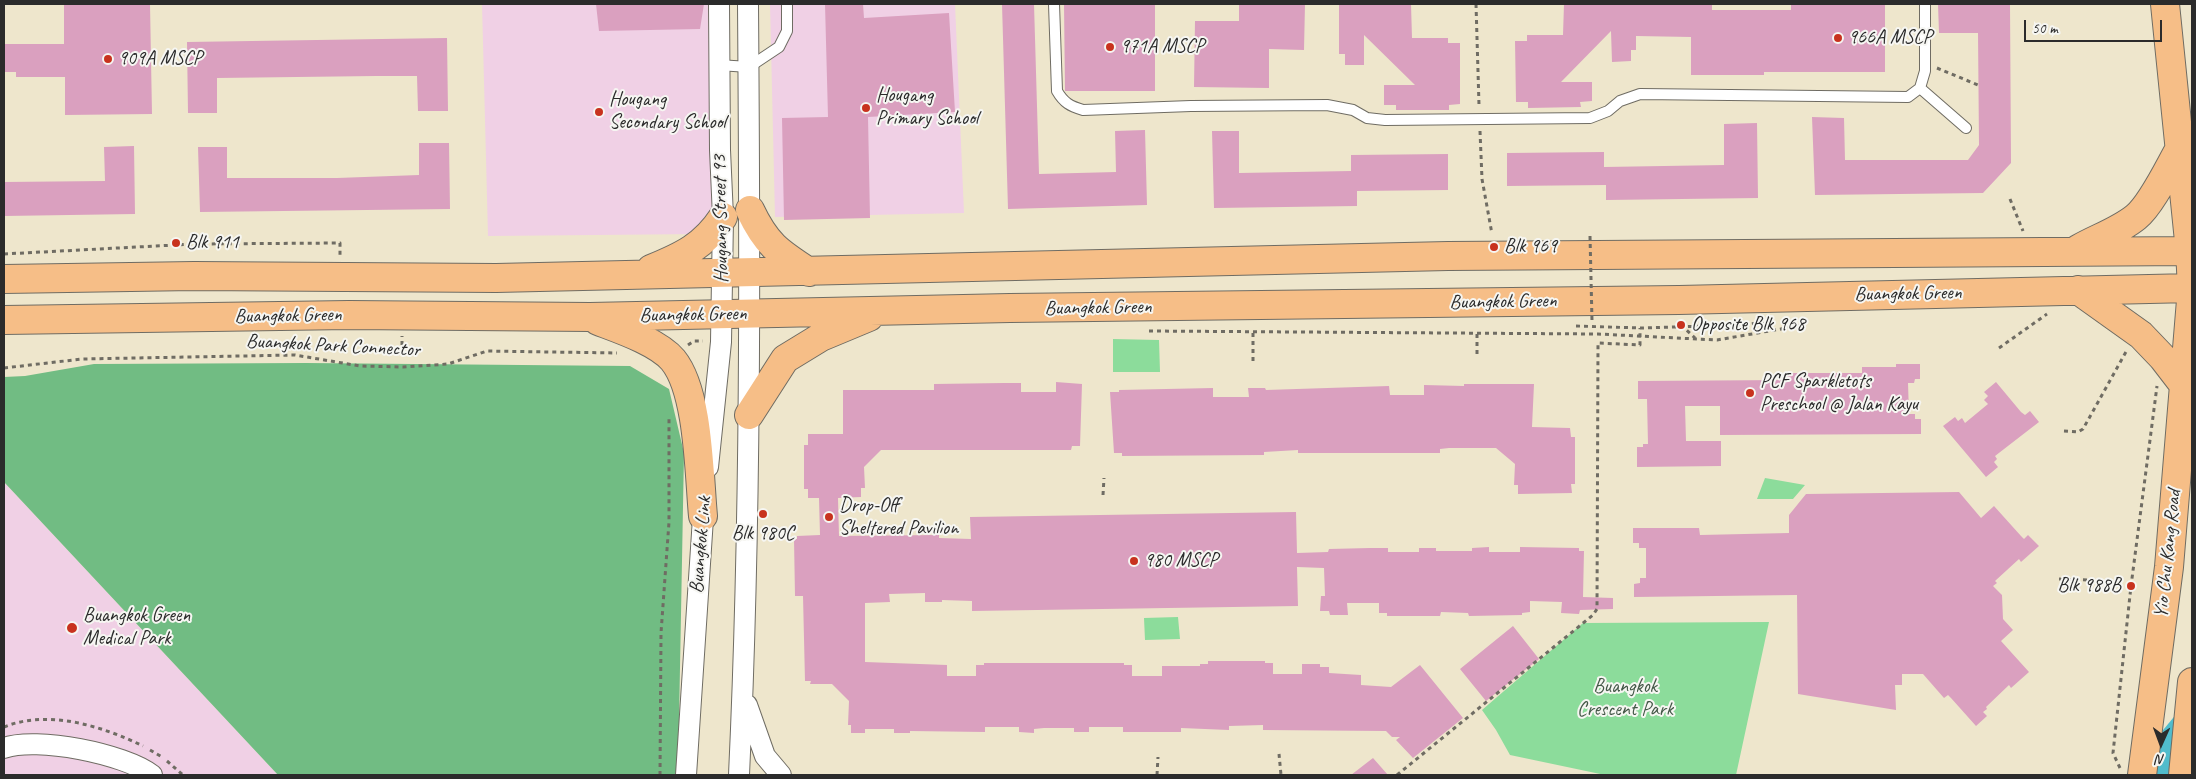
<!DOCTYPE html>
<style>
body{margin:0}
#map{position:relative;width:2196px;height:779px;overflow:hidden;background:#eee6cc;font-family:Caveat,sans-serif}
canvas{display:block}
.frame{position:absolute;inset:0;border:5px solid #2b2b2b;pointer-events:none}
.north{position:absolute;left:2136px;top:719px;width:50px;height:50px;-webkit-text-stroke:4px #f6f6f2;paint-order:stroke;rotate:182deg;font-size:14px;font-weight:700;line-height:20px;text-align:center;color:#2b2b2b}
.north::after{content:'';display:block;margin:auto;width:18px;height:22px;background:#2b2b2b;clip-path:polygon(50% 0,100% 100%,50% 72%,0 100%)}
.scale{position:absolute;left:2024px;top:20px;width:138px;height:22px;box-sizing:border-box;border:2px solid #2b2b2b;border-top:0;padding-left:6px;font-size:15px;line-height:18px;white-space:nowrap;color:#2b2b2b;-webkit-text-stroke:4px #f6f6f2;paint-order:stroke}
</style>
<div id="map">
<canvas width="2196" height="779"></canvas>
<div class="frame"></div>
<div class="north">N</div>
<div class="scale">50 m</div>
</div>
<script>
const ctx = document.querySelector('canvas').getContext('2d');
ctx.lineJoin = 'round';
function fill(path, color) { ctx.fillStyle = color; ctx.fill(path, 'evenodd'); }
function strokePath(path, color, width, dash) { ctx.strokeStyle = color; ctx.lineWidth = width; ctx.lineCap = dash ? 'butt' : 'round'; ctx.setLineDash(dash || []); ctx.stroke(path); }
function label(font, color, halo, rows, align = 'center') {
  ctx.font = font + ' Caveat,sans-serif'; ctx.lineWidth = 4; ctx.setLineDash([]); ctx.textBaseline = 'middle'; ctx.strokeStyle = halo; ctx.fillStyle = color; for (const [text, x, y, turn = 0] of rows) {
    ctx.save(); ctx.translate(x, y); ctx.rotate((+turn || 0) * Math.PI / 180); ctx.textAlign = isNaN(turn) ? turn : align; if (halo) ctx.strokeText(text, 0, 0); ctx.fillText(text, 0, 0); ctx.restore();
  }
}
const built = new Path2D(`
 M482,4H710L716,220L702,234L488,236Z
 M770,4H955L964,213L775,217Z
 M4,482L278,775H4Z`);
const green = new Path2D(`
 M1113,339L1159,340L1160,372H1113Z
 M1765,478L1805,485L1793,499H1757Z
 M1178,617L1180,639L1145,640L1144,618Z
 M1769,622L1736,775H1605L1510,755L1496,730L1482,710L1583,623Z`);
const forest = new Path2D(`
 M306,363L630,366L669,389L684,453L678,775H278L4,482V377L25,376L94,364Z`);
const water = new Path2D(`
 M2192,695L2177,775H2126Z`);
const building = new Path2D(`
 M64,4H150L152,114L65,115V77H16V72H4V44H64Z
 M596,4H704L700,29L599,31Z
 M825,4H863L864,18L949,13L955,112L868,117L870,218L784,220L782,118L828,117Z
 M1002,4H1034L1039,174L1116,172L1115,131L1145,130L1147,205L1008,209Z
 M1064,4H1155V91H1065Z
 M1239,4H1305L1304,50L1269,49V88L1194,87L1195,21H1239Z
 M1339,4H1411L1412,38H1448V43H1460V104L1449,105V110H1396V105H1384V85H1415L1364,35V65H1345V54H1339Z
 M1564,4H1712V10H1791V4H1885V72H1764V75H1691V37L1636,36V50H1631V61L1612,62L1611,31L1561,82H1592V101L1580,102L1581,107L1528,108V102H1516L1515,41H1527V35H1563Z
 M1938,4H2010L2011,163L1983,193L1815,195L1812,117L1844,118L1845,160H1968L1979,145L1978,33H1939Z
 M447,38L448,111H418L417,76H376L217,78V113H188L187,42Z
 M1757,123L1758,198L1606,200V185L1507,186V153L1604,152V167L1724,165V124Z
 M1212,131H1239V173L1351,171V155L1448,154V190L1357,191V206L1214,208Z
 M419,143H449L450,209L200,212L198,147H227V178H337L419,175Z
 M134,146L135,214L4,216V182L105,181L104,147Z
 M1896,364H1920V379H1915L1914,383H1908L1909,414H1915V419H1921V434L1720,435V406H1685L1686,441H1721V466L1637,467V447H1643V444H1648L1647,399H1638V381L1786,380V373H1862V367H1896Z
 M1056,382L1082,384L1080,446H1072L1071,450H881L864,467L865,488H861V497L838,498L839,536L939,535V538L971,539L970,517L1296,512L1297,553L1328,552L1329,549L1370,548H1388V552H1419V548H1436V551H1472V548L1489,547V552H1520V547L1579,548V551H1584L1583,597L1613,598V609L1580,610L1579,614L1561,613L1562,602L1530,601V612L1522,613V615L1469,616L1468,613L1441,612L1440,616H1387V613H1379V603H1347L1348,615H1330L1329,611H1320L1321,596H1325L1324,568L1297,567L1298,606L972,611V601L942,600V602H925V593L889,594L890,602L865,603V662L947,665V676H976V665H984V663H1124V665H1132V676H1162V666H1200V664H1208V661H1265V663H1273V674H1302V664H1320V667H1329V673L1361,675V685L1391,687L1420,665L1463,718L1413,758L1396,740L1400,737H1392L1386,731L1263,730V725L1229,726V730L1181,728V732H1123V727H1089V732H1074V728H1044L1034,729V733L1019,732V727H985V732L910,731V733H894V729H865V733H851V725H848L849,701L832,684H810L811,681H805L803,596H795L794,539H797V536L820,535L819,498H808V489H804V445H808V434H843V390H934V384L1004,383H1021V392H1056Z
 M1996,382L2021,412L2025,415L2030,411L2039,422L1995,456L1997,459L1994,462L1998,467L1986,477L1943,426L1955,417L1958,421L1962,418L1965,423L1988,404L1984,400L1988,396L1984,392Z
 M1464,384H1534L1532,427L1570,428L1571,437H1575V484H1571L1572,493L1518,494V485H1514L1515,464L1496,448H1449L1440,449V453H1298V450L1264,452V455L1122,456V453H1114L1110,392H1119V390L1213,388V397H1249L1248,388H1265L1266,390L1389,386L1390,395H1424V385L1464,386Z
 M1959,492L1981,518L1994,506L2021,536L2024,539L2028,535L2039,546L2021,562L2019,559L1995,581L1997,583L1993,586L2002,595L2003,619L2013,630L2001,641L2029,672L2011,688L2009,685L1986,707L1987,709L1983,712L1987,716L1976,726L1951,698L1948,695L1944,698L1923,674H1902V685H1895L1896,710L1798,694L1797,595L1634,597V584L1640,583V578H1646V548H1639V543H1633V528H1699L1700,535L1789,533V515L1806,494Z
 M1513,626L1539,659L1486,701L1460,669Z
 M1373,758L1388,775H1351Z`);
const path = new Path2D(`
 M1476,4L1479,105
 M1937,68L1978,85
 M1480,131L1482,179L1492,234
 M2010,199L2023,231
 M4,254L194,244L340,243V256
 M1681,325L1695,338
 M1576,326L1640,328L1743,325L1764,322
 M1149,331L1598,334L1717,340L1804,325
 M1253,333V362
 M688,345L694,341H703
 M1999,348L2047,314
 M402,353V336
 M1477,354V333
 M4,368L82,359L295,355L360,366L403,367L448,364L487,351L617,353
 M2064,431L2078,432L2083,429L2127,350
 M1103,495L1104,478
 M2059,579L2087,580
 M4,727C48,709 102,726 143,746
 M150,750L162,757
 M1279,754L1281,775
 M167,761L183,775
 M2120,768L2113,753L2131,586L2157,386
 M660,775L661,633L669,522V416
 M1157,775L1158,757
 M1397,775L1593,615L1597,609L1598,343L1640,345V328`);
const lane = new Path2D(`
 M1054,4L1057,91C1064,103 1070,106 1083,110L1191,106L1327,105L1353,110L1367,118L1385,120L1590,118L1608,111L1620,101L1640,94L1908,97L1920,88L1925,71V4
 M718,65L749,67L779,47L787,31V4
 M1920,88L1966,128`);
const street = new Path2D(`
 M708,467L721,342L723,217L720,150L719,4
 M747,705L765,756L781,775
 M4,748C36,736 125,754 152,775
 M686,775L704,503
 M739,775C751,518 750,261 748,4`);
const primary = new Path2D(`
 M750,210C766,244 778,252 809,272
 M2078,249C2097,238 2119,231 2136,217C2152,204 2169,167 2180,148
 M651,269C683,256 704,246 723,217
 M4,279L194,276L496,278L1448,256L2192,251
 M2078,290L2141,335L2163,358L2183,384
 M4,320L349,315L590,317L1010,308L1679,300L2192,288
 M598,321C619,329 658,342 673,360C699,392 699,474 703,516
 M749,415L785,359L821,337L869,317
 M2142,775L2169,567L2192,288L2190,251L2165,4
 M2183,775L2192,682`);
const pathBridge = new Path2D(`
 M1590,236L1592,321`);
const markers = [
 [1838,38,5,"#c8321e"],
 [1110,47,5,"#c8321e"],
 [108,59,5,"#c8321e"],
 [866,108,5,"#c8321e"],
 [599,112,5,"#c8321e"],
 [176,243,5,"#c8321e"],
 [1494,247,5,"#c8321e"],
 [1681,325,5,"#c8321e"],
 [1750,393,5,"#c8321e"],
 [763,514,5,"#c8321e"],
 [829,517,5,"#c8321e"],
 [1134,561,5,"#c8321e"],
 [2131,586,5,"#c8321e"],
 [72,628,6,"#c8321e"]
];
const poiNames = [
 ["966A MSCP",1848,38],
 ["971A MSCP",1120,47],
 ["909A MSCP",118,59],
 ["Hougang",876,96],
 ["Primary School",876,119],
 ["Hougang",609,100],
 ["Secondary School",609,123],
 ["Blk 911",186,243],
 ["Blk 969",1504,247],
 ["Opposite Blk 968",1691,325],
 ["PCF Sparkletots",1760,382],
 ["Preschool @ Jalan Kayu",1760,405],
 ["Drop-Off",839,506],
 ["Sheltered Pavilion",839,529],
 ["Blk 980C",763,534,"center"],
 ["980 MSCP",1144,561],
 ["Blk 988B",2121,586,"right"],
 ["Buangkok Green",83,616],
 ["Medical Park",83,639]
];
const streetNames = [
 ["Hougang Street 93",721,219,-91],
 ["Buangkok Green",1908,294,-1],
 ["Buangkok Green",1503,302,-1],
 ["Buangkok Green",1098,308,-1],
 ["Buangkok Green",693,315,-1],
 ["Buangkok Green",288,316,-1],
 ["Buangkok Park Connector",333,346,3],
 ["Buangkok Link",701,545,-85],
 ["Yio Chu Kang Road",2168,554,-84]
];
const parkNames = [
 ["Buangkok",1625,687],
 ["Crescent Park",1625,710]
];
fill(built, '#f0d0e5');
fill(green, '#8cdc9b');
fill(forest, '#71bc83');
fill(water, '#51bccc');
fill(building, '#daa0bf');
strokePath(lane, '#6f6c63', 12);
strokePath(street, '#6f6c63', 22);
strokePath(primary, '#6f6c63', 30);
strokePath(path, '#6f6c63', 3, [4, 4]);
strokePath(lane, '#fff', 10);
strokePath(street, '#fff', 20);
strokePath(primary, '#f6be87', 28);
strokePath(pathBridge, '#6f6c63', 3, [4, 4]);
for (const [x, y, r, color] of markers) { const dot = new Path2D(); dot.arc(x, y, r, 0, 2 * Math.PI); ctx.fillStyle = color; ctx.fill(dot); strokePath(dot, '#f6f6f2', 2); }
label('20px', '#2b2b2b', '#f6f6f2', poiNames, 'left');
label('20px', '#2b2b2b', '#f6f6f2', streetNames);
label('20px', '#435747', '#f6f6f2', parkNames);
</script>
